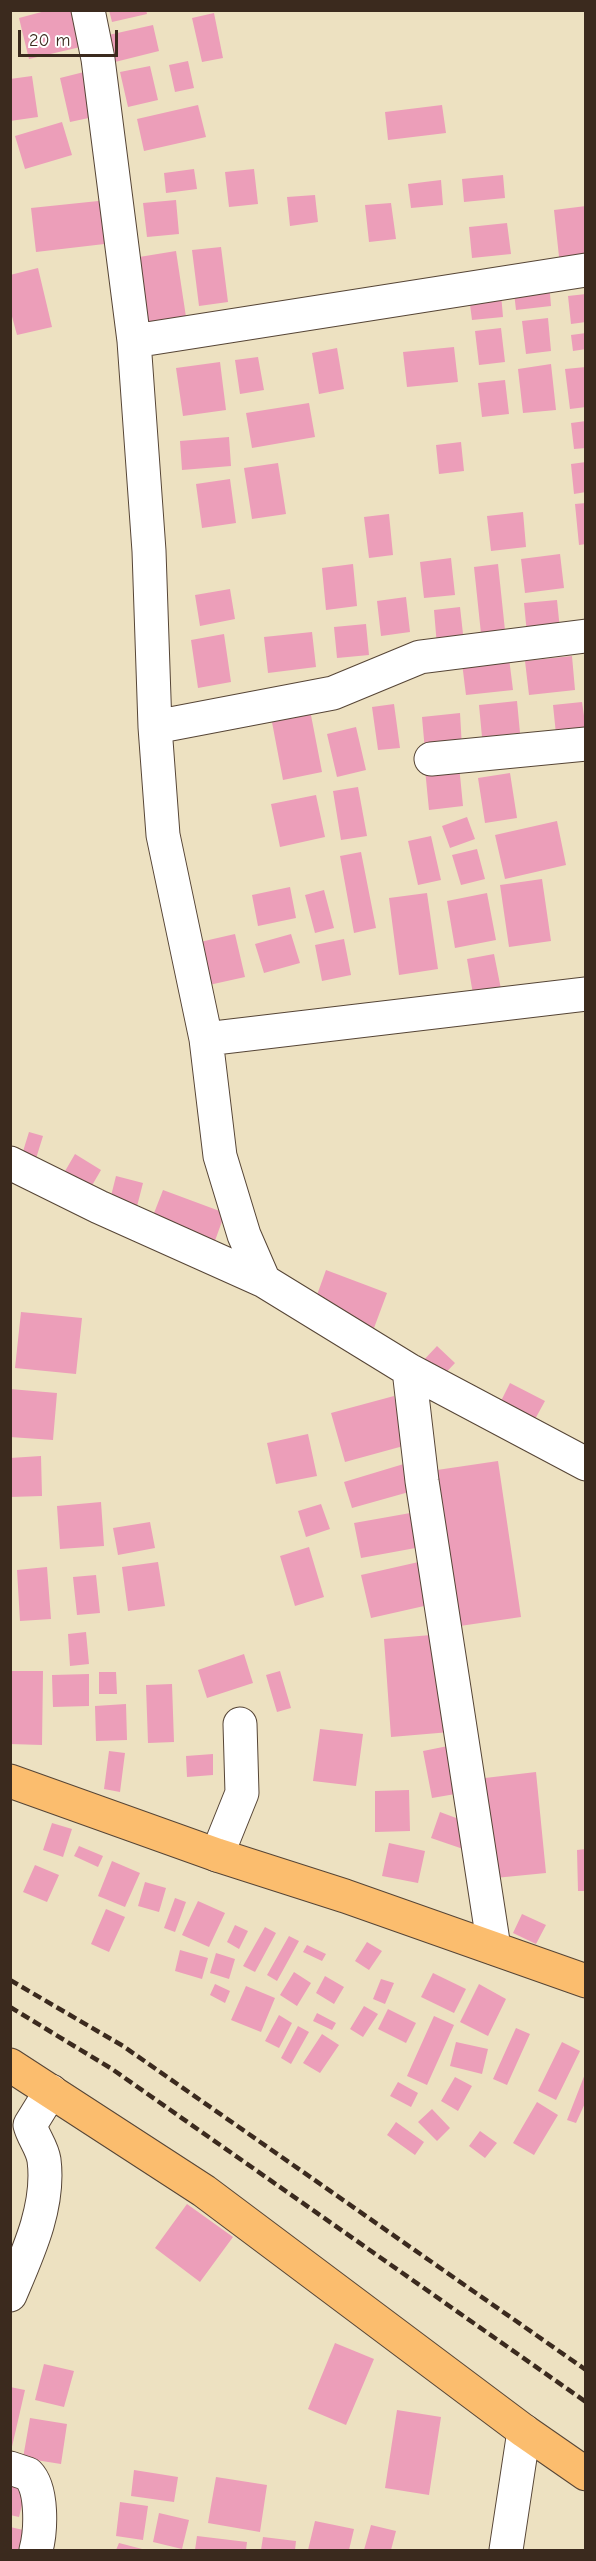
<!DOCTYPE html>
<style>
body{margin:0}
#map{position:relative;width:596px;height:2561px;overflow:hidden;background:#ede1c1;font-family:"Comic Neue",sans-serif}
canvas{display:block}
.frame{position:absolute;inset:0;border:12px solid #3b2a1e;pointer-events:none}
.scale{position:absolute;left:18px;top:30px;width:100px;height:27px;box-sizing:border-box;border:3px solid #3b2a1e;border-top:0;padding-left:8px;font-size:18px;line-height:21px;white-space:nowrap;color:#3b2a1e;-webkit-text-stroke:4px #fff;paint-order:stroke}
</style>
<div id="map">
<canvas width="596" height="2561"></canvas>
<div class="frame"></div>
<div class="scale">20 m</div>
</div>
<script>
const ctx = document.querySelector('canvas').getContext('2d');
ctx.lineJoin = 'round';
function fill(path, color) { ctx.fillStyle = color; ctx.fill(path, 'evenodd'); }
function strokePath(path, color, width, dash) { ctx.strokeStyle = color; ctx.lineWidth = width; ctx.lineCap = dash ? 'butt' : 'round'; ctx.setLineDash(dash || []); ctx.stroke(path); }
const building = new Path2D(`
 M49,10H81L89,45L29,59L19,18Z
 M109,10H146L147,14L112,22Z
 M214,13L223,58L202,62L192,18Z
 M153,25L159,51L111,63L104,36Z
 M188,61L194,88L175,92L169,65Z
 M150,66L158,100L128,107L120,72Z
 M88,71L98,116L70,122L60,78Z
 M32,76L38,117L10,121V79Z
 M198,105L206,137L144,151L137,119Z
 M442,105L446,133L388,140L385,112Z
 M62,122L72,155L25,169L15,136Z
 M194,169L197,189L166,193L164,173Z
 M254,169L258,204L229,207L225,172Z
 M503,175L505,198L464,202L462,179Z
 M441,180L443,205L411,208L408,184Z
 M315,195L318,222L290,226L287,197Z
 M108,200L113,243L36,252L31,208Z
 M176,200L179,234L147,237L143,203Z
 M391,203L396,239L369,242L365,205Z
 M586,206V263L560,266L554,210Z
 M507,223L511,254L472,258L469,227Z
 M221,247L228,302L199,306L192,250Z
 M176,251L186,317L143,323L133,258Z
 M38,268L52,327L17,335L10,309V275Z
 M549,281L551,306L516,310L513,284Z
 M501,294L503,317L472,320L469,297Z
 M586,294V322L571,324L568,296Z
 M548,318L551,351L526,354L522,321Z
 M501,328L505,362L479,365L475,331Z
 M586,333V349L573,351L571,335Z
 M454,347L458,382L407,387L403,352Z
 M337,348L344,389L319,394L312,353Z
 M258,357L264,390L240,394L235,360Z
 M220,362L226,410L183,416L176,368Z
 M551,364L556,410L523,413L518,369Z
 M586,367V407L570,409L565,369Z
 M505,380L509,414L482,417L478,383Z
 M309,403L315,437L252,448L246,413Z
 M586,421V448L574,449L571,423Z
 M229,437L231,466L182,470L180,441Z
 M461,442L464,471L439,474L436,445Z
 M586,462V492L574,494L571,464Z
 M278,463L286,514L252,519L244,468Z
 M230,479L236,523L202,528L196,484Z
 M586,503V544L579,545L575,504Z
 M523,512L526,547L491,551L487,516Z
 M389,514L393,555L369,558L364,517Z
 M560,554L564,588L525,593L521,559Z
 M451,558L455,595L424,598L420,562Z
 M353,564L357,606L326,610L322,568Z
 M498,564L506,640L482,643L474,567Z
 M230,589L235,619L200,626L195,595Z
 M406,597L410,632L381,636L377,601Z
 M557,600L560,630L527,634L524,603Z
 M460,607L464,643L437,646L434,610Z
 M366,624L369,655L337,658L334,627Z
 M312,632L316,667L268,673L264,637Z
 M224,634L231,682L198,688L191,640Z
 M572,656L575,690L529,695L525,661Z
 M509,658L513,690L466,695L462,663Z
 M517,701L520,733L482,737L479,705Z
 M582,702L586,730L556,734L553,705Z
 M394,704L400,748L378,750L372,707Z
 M310,710L322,772L283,780L271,717Z
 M460,713L462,748L425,751L422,717Z
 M356,727L366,770L337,777L327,734Z
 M459,765L463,806L429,810L425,769Z
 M510,773L517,818L485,823L478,778Z
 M358,787L367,836L341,840L333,791Z
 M316,795L325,837L280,847L271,804Z
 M467,817L475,839L450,848L442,826Z
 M557,821L566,865L505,879L495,835Z
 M431,836L441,880L418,885L408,841Z
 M477,849L485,879L461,885L452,855Z
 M361,852L376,928L354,933L340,856Z
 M542,879L551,941L509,947L500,885Z
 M290,887L296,918L258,926L252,895Z
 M324,890L334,928L315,933L305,895Z
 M427,893L438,969L399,975L389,898Z
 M487,893L496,940L455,948L447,901Z
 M235,934L245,977L209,985L200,942Z
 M291,934L300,963L264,973L255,944Z
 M344,939L351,975L322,981L315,945Z
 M494,954L502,994L474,1000L467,959Z
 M29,1132L43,1136L34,1165L20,1161Z
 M75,1154L101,1170L87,1194L61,1178Z
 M116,1176L143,1183L135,1214L108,1208Z
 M163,1190L225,1213L212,1249L149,1226Z
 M326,1270L387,1293L374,1328L313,1306Z
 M21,1312L82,1318L76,1374L15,1368Z
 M437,1346L455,1363L437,1382L420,1364Z
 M510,1383L545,1401L534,1421L500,1403Z
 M10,1389L57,1393L53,1440L10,1437Z
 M394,1396L407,1445L345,1462L331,1413Z
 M308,1434L317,1476L276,1484L267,1443Z
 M41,1456L42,1496L10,1497V1458Z
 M498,1461L521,1617L460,1626L437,1470Z
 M407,1463L416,1490L352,1508L344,1482Z
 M101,1502L104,1546L60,1549L57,1506Z
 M321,1504L330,1529L306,1537L298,1511Z
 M416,1512L421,1547L361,1558L354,1523Z
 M150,1522L155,1548L118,1555L113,1528Z
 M309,1547L324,1597L295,1606L280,1556Z
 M423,1561L433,1604L371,1618L361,1575Z
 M158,1562L165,1606L128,1611L122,1567Z
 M47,1567L51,1619L20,1621L17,1570Z
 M96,1575L100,1613L77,1615L73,1577Z
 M86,1632L89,1664L70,1666L68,1634Z
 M443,1634L450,1732L391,1737L384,1639Z
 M244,1654L253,1683L207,1698L198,1670Z
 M10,1671H43L42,1745L10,1744Z
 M280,1671L291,1708L277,1712L266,1675Z
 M99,1672H116L117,1694H99Z
 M89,1674V1706L53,1707L52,1675Z
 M172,1684L174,1742L148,1743L146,1685Z
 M126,1704L127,1740L96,1741L95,1706Z
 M320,1729L363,1734L356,1786L313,1781Z
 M458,1744L467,1792L432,1798L423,1751Z
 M109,1751L125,1753L120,1792L104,1789Z
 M213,1754V1775L187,1777L186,1756Z
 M536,1772L546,1873L495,1878L485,1778Z
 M409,1790L410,1831L375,1832V1791Z
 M440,1812L475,1825L466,1850L431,1838Z
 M52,1823L72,1829L63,1857L43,1850Z
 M389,1843L425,1851L418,1883L382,1876Z
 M79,1846L103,1856L98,1867L74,1856Z
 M586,1849V1891H578L577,1850Z
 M112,1861L140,1873L125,1907L98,1896Z
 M35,1865L59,1875L47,1902L23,1892Z
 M145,1882L166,1888L159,1912L138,1906Z
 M175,1898L186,1902L175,1932L164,1928Z
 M198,1901L225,1913L209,1947L182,1935Z
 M106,1909L125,1917L109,1952L91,1944Z
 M522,1914L546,1925L536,1944L513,1933Z
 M235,1925L248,1931L239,1949L227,1942Z
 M265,1927L276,1933L255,1972L243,1966Z
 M289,1936L299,1941L277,1981L267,1975Z
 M367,1942L382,1951L369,1970L355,1961Z
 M307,1945L326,1954L322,1961L303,1952Z
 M180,1950L208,1958L202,1979L175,1971Z
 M216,1953L235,1959L229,1979L210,1973Z
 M294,1972L311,1983L297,2006L280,1995Z
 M433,1973L466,1989L454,2013L421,1997Z
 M325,1976L344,1987L334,2004L316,1993Z
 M381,1979L394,1983L385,2004L373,1999Z
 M215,1984L230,1991L225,2003L210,1995Z
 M479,1984L506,1999L488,2036L460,2022Z
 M246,1986L275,1998L261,2032L231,2020Z
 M364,2006L378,2014L363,2037L350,2029Z
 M388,2009L416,2023L406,2043L378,2029Z
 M317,2013L336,2023L332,2030L313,2021Z
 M279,2015L292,2023L279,2048L265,2041Z
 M434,2016L454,2025L427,2085L407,2076Z
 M298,2026L309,2032L291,2064L281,2058Z
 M516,2028L530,2034L507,2085L493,2079Z
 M322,2034L339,2045L320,2073L303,2063Z
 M456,2042L488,2049L482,2074L450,2066Z
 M562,2042L580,2051L556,2100L538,2091Z
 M585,2074L586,2101L576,2123L567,2120Z
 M455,2077L472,2086L458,2111L441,2101Z
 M398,2082L418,2093L411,2107L390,2096Z
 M537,2102L558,2115L534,2155L513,2143Z
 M432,2109L450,2128L437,2141L418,2122Z
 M396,2122L424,2142L415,2155L387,2135Z
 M480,2131L497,2143L485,2158L469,2146Z
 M187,2204L233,2237L200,2282L155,2248Z
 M335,2343L374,2359L346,2425L308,2409Z
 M44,2364L74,2371L64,2407L35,2400Z
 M10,2387L25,2390L11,2451H10Z
 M397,2410L441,2417L429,2495L385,2488Z
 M30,2418L67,2424L61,2464L23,2458Z
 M134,2470L178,2477L174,2502L131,2496Z
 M10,2472L29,2477L19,2517L10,2515Z
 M216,2477L267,2485L260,2532L208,2523Z
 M120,2502L148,2506L143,2540L116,2536Z
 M159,2513L189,2520L182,2549L153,2542Z
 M315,2521L354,2529L349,2550H308Z
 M371,2525L396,2531L391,2550H364Z
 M10,2527L37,2533L33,2550H10Z
 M197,2536L247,2542L246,2550H195Z
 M263,2537L296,2541L295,2550H261Z
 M119,2543L146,2550H116Z`);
const minor = new Path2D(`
 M88,10L98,59L134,341L149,551L155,727L163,835L206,1039L220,1156L244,1235L264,1281
 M134,341L586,270
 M155,727L333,693L420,657L586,636
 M431,759L586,744
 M206,1039L586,994
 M10,1163L99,1207L264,1281L409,1370L586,1464
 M409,1370L422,1481L494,1948
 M217,1855L242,1793L240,1724
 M10,2295C28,2253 50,2206 44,2160C42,2147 33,2137 30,2125L51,2091
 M10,2468L28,2474C43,2489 41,2531 36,2550
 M506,2550L524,2431`);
const major = new Path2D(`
 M10,1781L217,1855L345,1896L586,1981
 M10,2065L204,2191L524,2431L586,2474`);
const rail = new Path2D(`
 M10,1980L123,2046L586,2370
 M10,2007L112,2069L586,2402`);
fill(building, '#ec9eb9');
strokePath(minor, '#564536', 35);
strokePath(major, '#564536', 35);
strokePath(minor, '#fff', 33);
strokePath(major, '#fbbd6e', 33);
strokePath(rail, '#3b2a1e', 4.5, [9, 4.5]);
</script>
